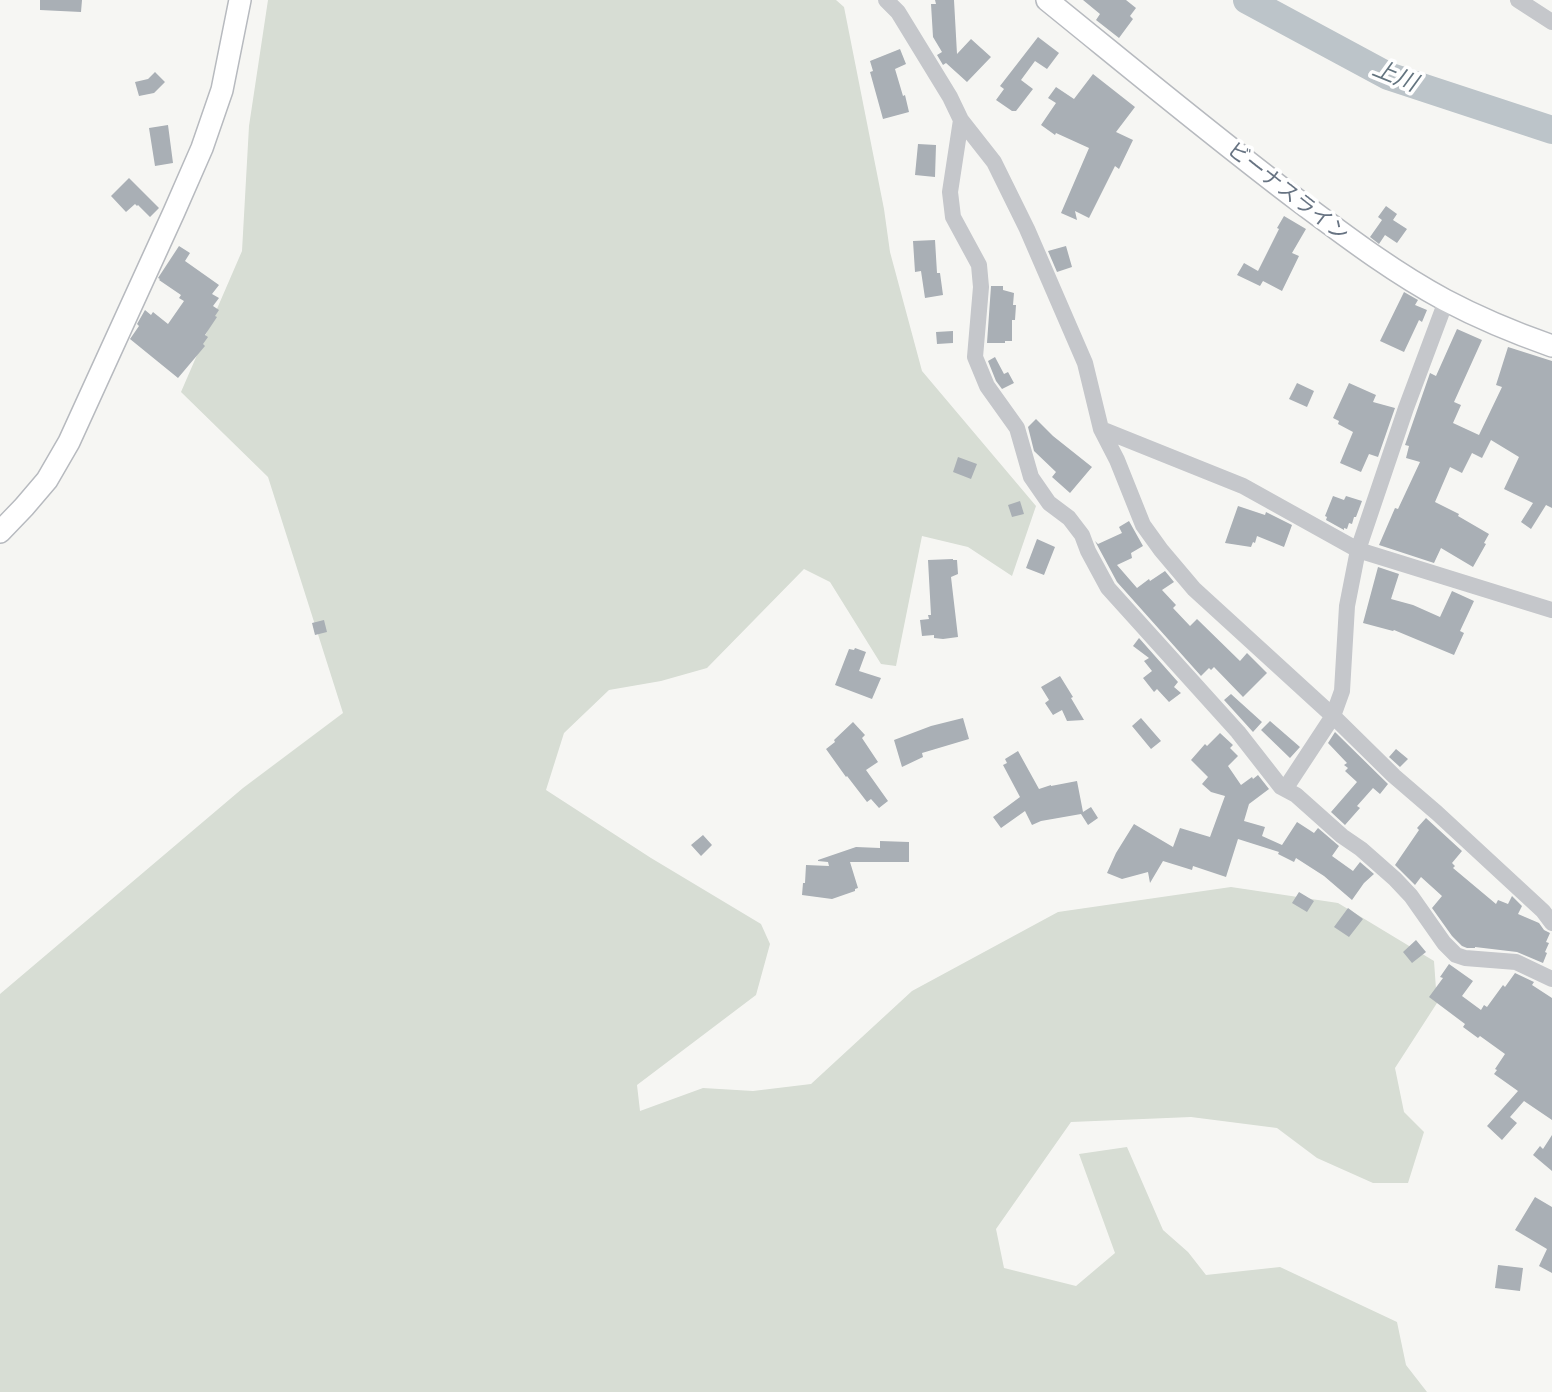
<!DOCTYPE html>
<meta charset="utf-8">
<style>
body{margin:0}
canvas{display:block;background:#f6f6f3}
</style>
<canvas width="1552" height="1392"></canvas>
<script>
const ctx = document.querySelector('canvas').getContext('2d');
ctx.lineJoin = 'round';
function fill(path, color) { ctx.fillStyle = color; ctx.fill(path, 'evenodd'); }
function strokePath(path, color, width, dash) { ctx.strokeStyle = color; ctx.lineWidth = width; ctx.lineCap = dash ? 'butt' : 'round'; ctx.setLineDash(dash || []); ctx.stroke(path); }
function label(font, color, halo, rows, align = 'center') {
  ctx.font = font + ' "Asap Condensed","Noto Sans JP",sans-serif'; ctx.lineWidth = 7; ctx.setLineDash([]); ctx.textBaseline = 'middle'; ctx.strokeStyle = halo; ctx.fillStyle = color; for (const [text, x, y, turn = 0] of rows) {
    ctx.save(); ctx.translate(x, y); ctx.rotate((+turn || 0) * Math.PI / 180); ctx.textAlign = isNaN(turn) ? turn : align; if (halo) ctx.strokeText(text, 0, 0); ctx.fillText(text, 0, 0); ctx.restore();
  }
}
const green = new Path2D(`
 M268,0H836L844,7L884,209L890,252L922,371L1036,506L1012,576L968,547L922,536L896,666L881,664L830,582L804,569L707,668L661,681L609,690L564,733L546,790L651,858L761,924L770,944L756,995L637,1085L640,1111L703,1088L753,1091L811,1084L912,991L1058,912L1231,887L1338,903L1434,961L1437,1003L1395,1068L1404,1112L1424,1132L1408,1183H1373L1317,1158L1277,1128L1191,1117L1071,1122L996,1229L1004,1268L1076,1286L1115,1253L1079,1154L1127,1147L1163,1230L1188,1252L1206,1275L1280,1267L1397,1322L1406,1365L1427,1392H0V994L243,788L343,713L268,477L181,392L242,251L249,126Z`);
const river = new Path2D(`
 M1247,0L1388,76L1552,130`);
const building = new Path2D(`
 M40,0H82L81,12L40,10Z
 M935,0H954L957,54L971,39L991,57L967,82L946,63L943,65L937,55L942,52L933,37L931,4H936Z
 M1083,0H1126L1136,8L1130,16L1133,19L1119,38L1096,20L1100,14Z
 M1038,37L1059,53L1047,69L1035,61L1021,80L1033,89L1016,111H1012L996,100L1004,89L1000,86Z
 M900,49L906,64L895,69L903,96L905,95L909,112L883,119L870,72L873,71L870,61Z
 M155,72L165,82L154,93L139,96L135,82L148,79Z
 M1093,74L1135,107L1116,132L1133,140L1119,169L1115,166L1089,218L1075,211L1077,220L1061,213L1089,148L1056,133L1055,135L1041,125L1056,103L1048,98L1056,87L1074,99Z
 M168,125L173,163L155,166L149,128Z
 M918,144L936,145L935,177L915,175Z
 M129,178L159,208L150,217L138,205L137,206L135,204L126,212L111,196Z
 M1386,206L1397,214L1393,220L1407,229L1397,243L1385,235L1379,244L1370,237L1382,220L1378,217Z
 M1284,216L1306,229L1292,253L1299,256L1282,291L1263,281L1260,286L1237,275L1244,263L1258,271L1279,229L1277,228Z
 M935,240L937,273H940L943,295L925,298L921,271L915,272L913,241Z
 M179,246L190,253L185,261L219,285L212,294L219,298L213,306L219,310L215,316L217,317L205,335L208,337L203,344L205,346L178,378L130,339L139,326L137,324L145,310L151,315L153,312L168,324L184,301L179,298L181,295L159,280L160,279L158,278Z
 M1066,246L1072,267L1057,272L1048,251Z
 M991,286H1003V290L1014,293L1013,305H1016L1015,320H1012V341H1005V343H987Z
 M1404,292L1418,300L1415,305L1427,310L1422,322L1419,320L1404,352L1380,341Z
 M1457,329L1482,340L1454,402L1461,405L1453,423L1479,435L1502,387L1496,385L1508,347L1552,361V508L1546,505L1531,529L1521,522L1533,503L1504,489L1519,457L1491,440L1482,458L1472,453L1462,473L1450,467L1435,502L1459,514L1458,516L1489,534L1484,543L1486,544L1473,567L1441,548L1434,563L1379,545L1395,508L1398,509L1420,462L1406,458L1409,446L1405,445L1430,373L1436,376Z
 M953,331V343L937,344L936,332Z
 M995,357L1004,374L1008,372L1014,383L1002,389L996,381L988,361Z
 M1297,383L1314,391L1307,407L1289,399Z
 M1349,383L1376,395L1373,402L1395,408L1378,457L1369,454L1361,472L1340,463L1353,432L1338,424L1339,421L1333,418Z
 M1036,419L1053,436L1092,467L1070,493L1052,477L1056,472L1034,451L1028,427Z
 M958,457L977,464L971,479L953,472Z
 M1333,496L1344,500L1346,496L1362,501L1356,517H1354L1352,524L1349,523L1347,529L1344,528V530L1326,520L1327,517L1325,516Z
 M1020,501L1024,514L1012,517L1008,505Z
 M1238,506L1265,515L1266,512L1292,525L1284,547L1257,536L1255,543L1253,542L1251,547L1225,543Z
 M1129,521L1143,546L1131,553L1132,558L1117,565L1137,588L1149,579L1150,581L1165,571L1174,582L1162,590L1176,605L1173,608L1190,626L1197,619L1240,661L1247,653L1267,673L1243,697L1214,667L1211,670L1209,668L1201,676L1117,582L1095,541L1098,544L1122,533L1119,527Z
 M1037,539L1055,547L1044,575L1026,568Z
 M953,559V560H957L958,574L951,577L958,637L943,639L934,638V635L922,636L920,620L929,619L928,615H931L928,560Z
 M1378,567L1399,574L1391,599L1413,605L1440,617L1452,591L1474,601L1460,631L1464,633L1454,655L1394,630L1393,631L1363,623Z
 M324,620L327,632L315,635L312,623Z
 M1139,638L1178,682L1174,687L1181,693L1169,702L1157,689L1154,692L1143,678L1152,671L1144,661L1149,658L1133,646Z
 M855,648L866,652L859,671L881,678L872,699L835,685L849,649L854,650Z
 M1060,676L1073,697L1071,698L1084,720L1067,721L1062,710L1053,715L1045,703L1049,700L1041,687Z
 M1231,694L1262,722L1253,732L1224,700Z
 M963,718L969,739L922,753L923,757L902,767L894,740L931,726Z
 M1141,718L1161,741L1151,749L1132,726Z
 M1270,721L1300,747L1290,758L1261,730Z
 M853,722L865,735L862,738L878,762L866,770L888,801L879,808L871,799L867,802L847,776L846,777L826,749L835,742L834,740Z
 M1335,732L1388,784L1380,794L1373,788L1357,806L1360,808L1345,825L1331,812L1357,782L1345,771L1348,768L1344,765L1347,763L1328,743Z
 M1220,733L1233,745L1230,748L1238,756L1228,766L1241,785L1252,777L1253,779L1258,775L1269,789L1249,804L1244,821L1265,827L1262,836L1282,845L1297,822L1314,833L1318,828L1339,846L1332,856L1353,871L1360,862L1374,874L1364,883L1352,900L1324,876L1296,858L1294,862L1278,854L1279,852L1238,839L1226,877L1193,866L1192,870L1163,861L1150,883L1148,872L1122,879L1107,873L1116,853L1134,824L1173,847L1180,828L1210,837L1225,796L1211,792L1202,784L1208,777L1191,760L1205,744L1207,746Z
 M1396,749L1408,759L1400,767L1389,757Z
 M1018,751L1039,789L1051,785V786L1077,781L1083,812L1091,807L1098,818L1088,825L1081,814L1041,821L1032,825L1025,811L1001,828L993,817L1020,797L1003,765L1007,763L1005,759Z
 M1426,818L1462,851L1452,863L1455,866L1453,868L1496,904L1498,900L1508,904L1512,896L1522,906L1518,914L1539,923L1544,930L1550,933L1546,942L1549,943L1545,952L1547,953L1543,963L1517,952L1475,947V948H1467L1462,946L1452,936L1432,908L1442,896L1421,877L1415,885L1395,865L1419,830L1417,828Z
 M703,835L712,845L701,856L691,845Z
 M880,841L909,842V862H850L858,888L855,889V891L832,899L802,895L803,883H805L806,865L829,866L828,862L818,861V860L856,847L880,848Z
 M1299,892L1314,901L1307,912L1292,903Z
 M1348,908L1363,919L1349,937L1334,927Z
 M1416,940L1426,952L1412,963L1403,952Z
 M1449,964L1473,981L1462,996L1481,1010L1484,1005L1487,1007L1503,985L1505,987L1515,973L1534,982L1532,985L1552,998V1120L1524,1101L1510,1117L1517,1123L1502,1140L1487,1126L1518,1091L1494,1074L1497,1070L1495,1069L1505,1054L1480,1036L1478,1038L1463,1027L1465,1024L1429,997L1443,978L1440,977Z
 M1552,1135V1171L1533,1155L1540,1146L1543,1149Z
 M1535,1197L1552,1207V1273L1539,1266L1547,1249L1515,1230Z
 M1498,1265L1523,1268L1520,1291L1495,1288Z`);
const street = new Path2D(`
 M886,0L898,12L950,97L961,120L994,162L1027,229L1085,363L1101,429L1117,460L1143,525L1161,550L1194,589L1333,716L1394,776L1437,813L1543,911L1552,923
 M1518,0L1552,22
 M961,120L950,192L953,217L979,265L981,287L975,357L987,386L1017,428L1031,477L1049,503L1069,518L1082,535L1088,551L1108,588L1238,732L1281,787L1296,795L1342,836L1361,849L1395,879L1411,896L1444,943L1456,955L1465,958L1516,962L1552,979
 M1101,429L1243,486L1358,550L1552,610
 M1285,789L1333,716L1342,691L1347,606L1358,550L1406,408L1446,301`);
const secondary = new Path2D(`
 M1047,0C1131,68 1214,137 1300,202C1347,237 1393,272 1445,300C1479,318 1515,333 1552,346
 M0,532L24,507L47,480L69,442L174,212L202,148L222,90L240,0`);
const streetNames = [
 ["ビーナスライン",1288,192,38]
];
const waterNames = [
 ["上川",1395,76,22]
];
fill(green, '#d7ddd4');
strokePath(river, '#bcc4c9', 28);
fill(building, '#a9afb5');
strokePath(secondary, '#b7babf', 24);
strokePath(street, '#c5c7cb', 16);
strokePath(secondary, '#fff', 21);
label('21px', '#677382', '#fff', streetNames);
label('italic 23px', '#63747f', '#fff', waterNames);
</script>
